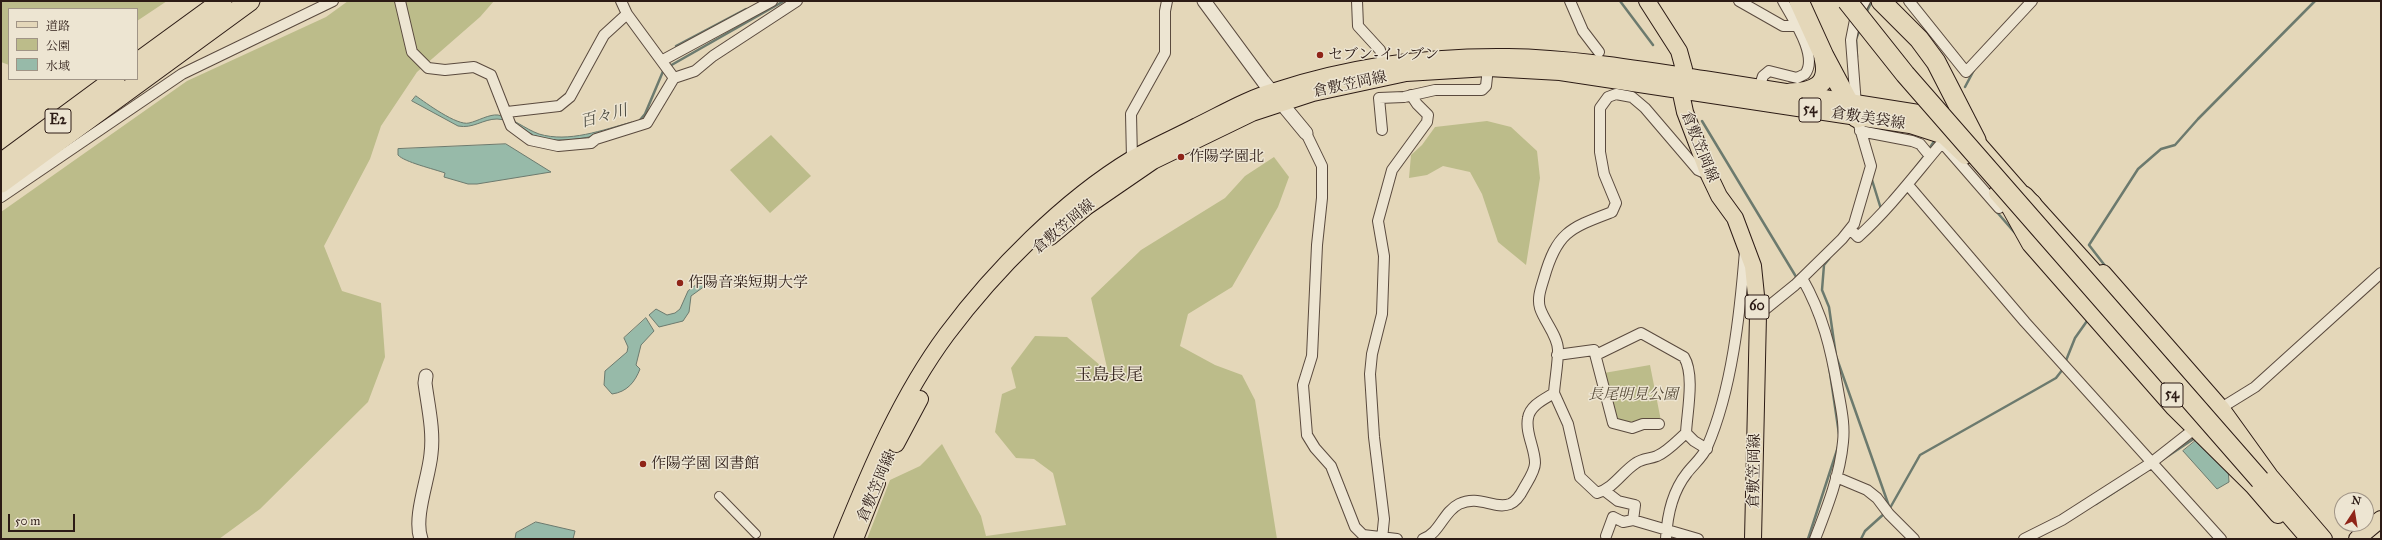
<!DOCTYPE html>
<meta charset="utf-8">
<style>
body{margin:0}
#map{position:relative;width:2382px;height:540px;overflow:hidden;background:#e4d7b9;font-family:"IM FELL Great Primer","Noto Serif JP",serif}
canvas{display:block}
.frame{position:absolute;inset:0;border:2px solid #2c1b15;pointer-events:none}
.legend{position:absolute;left:8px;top:8px;width:130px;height:72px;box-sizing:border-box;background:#ede5d2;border:1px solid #a09486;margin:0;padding:5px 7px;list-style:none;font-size:12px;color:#2c1b15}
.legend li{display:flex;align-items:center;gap:8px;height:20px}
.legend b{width:20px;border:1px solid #a09486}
.north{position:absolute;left:2334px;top:492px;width:40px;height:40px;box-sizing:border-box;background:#ede5d2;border:1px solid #a09486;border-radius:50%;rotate:12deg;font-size:11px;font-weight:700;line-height:16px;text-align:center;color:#2c1b15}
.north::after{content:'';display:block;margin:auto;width:14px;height:18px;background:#8f2418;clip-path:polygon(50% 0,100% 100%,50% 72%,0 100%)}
.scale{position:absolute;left:8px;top:514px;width:67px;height:18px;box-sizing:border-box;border:2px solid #2c1b15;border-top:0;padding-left:5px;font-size:12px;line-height:14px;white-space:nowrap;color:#2c1b15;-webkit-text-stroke:3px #ede5d2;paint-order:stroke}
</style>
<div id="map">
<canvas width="2382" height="540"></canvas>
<div class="frame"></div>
<ul class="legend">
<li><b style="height:5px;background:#e4d7b9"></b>道路</li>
<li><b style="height:11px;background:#bcbc8a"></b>公園</li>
<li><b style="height:11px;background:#97baa9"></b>水域</li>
</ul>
<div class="north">N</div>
<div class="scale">50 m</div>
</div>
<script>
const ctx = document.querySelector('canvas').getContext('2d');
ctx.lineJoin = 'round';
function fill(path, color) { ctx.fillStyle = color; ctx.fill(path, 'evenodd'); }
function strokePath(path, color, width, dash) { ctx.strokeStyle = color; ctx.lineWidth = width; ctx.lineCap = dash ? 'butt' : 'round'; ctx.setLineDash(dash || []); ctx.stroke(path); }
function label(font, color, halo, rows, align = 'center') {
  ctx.font = font + ' "IM FELL Great Primer","Noto Serif JP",serif'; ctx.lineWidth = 3; ctx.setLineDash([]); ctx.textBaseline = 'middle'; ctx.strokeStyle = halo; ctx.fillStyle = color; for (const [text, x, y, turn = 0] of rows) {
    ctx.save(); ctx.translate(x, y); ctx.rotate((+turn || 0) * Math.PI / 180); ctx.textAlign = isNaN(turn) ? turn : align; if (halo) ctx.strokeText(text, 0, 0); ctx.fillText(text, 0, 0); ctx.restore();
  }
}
const green = new Path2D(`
 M1,1H167L137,21V9H9V65L1,62Z
 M348,1H494L480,17L417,72L381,126L370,159L324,246L342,291L381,303L385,357L368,402L260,509L219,539H1V212L187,81L326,17Z
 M1487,121L1511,127L1537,151L1540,178L1526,265L1498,242L1482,194L1470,172L1443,166L1427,175L1409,178L1411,155L1422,145L1435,127Z
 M771,135L811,176L770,213L730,170Z
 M1274,157L1289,177L1278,207L1232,287L1188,314L1180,346L1215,365L1242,375L1255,400L1277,539H867L890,480L920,466L942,444L981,516L986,536L1066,525L1053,473L1034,459L1016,458L995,432L1002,394L1016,388L1011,368L1035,336L1067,337L1108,372L1091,298L1141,250L1225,198L1245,176Z
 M1650,365L1661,421L1630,425L1616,420L1604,373Z`);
const water = new Path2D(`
 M416,96C426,103 457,126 469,123C478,121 489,114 498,115C513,118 525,129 539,134C569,143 602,130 632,122L633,125C604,133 570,146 539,137C525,133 512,119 497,119C483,119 473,129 458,126L412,101Z
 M506,144L551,172L477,184H468L444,177L445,173C434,169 404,162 398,155V149Z
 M703,280L708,281L709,283L691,296L689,312L683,321L659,327L649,315L656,309L667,315L675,313L680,309L688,291Z
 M646,318L654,331L641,345L636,365L640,369C635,382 627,392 612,394L604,385L605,371L627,352L628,347L624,338Z
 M2199,438L2228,469L2229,482L2217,489L2183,451Z
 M536,522L575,531L573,539H515L516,533Z`);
const stream = new Path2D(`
 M1620,1L1653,45
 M1866,13L1872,1
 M676,46L746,9
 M1857,57L1856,39L1860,29
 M668,67L784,1
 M1965,87L1974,70
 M640,120L645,114L664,69
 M1702,121L1798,280
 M1929,149L1935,140
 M1916,167L1925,155
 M1872,180L1881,209
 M1996,211L2015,233
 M1829,259L1824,265L1822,290L1829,307L1836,356L1890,509
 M2106,267L2089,245L2138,169L2161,149L2175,145L2198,119L2315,1
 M2065,363L2075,338L2087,321
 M1829,366L1839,434
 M2162,460L2195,438
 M2096,504L2138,477
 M1890,508L1920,455L2035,390L2056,378L2063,369
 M1808,539L1838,447
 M1861,539L1865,531L1885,513`);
const pedestrian = new Path2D(`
 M719,496L756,534`);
const minor = new Path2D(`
 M400,1L412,52L428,68L445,70L474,67L491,75L511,126L530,140L558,146L591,143L596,139L647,123L674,78L695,71L713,56L797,1
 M621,1L627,14L674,78
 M1357,1L1358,26L1380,50L1384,64
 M1570,1L1583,31L1599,52
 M1739,1L1783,26H1796
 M1909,1L1966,72L2032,1
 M663,60L772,1
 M1759,88L1763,76L1769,71L1797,78L1805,74C1819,56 1792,18 1783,1
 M507,112L559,106L570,97L604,35L627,14
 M1382,130L1379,98L1404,97L1435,90H1482L1486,86L1488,68
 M1860,131L1912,141L1920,144L1930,156
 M1306,133L1322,166V198L1317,245L1312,356L1303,385L1307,435L1315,448L1331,466L1355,527L1363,535L1397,539
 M1132,159L1131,114L1165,53V11L1167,1
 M1908,185L2025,322L2221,539
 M1,197L182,74L333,1
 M1851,230L1858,237C1889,209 1913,177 1940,145L1945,146L1999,208
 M1802,278C1823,315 1831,349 1838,390C1841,408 1845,424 1843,442C1840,475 1827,508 1815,539
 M1758,315L1795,285L1842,239L1854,224L1871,166L1857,118L1851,40L1855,20L1865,1
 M1557,355L1594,350L1613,423L1632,428L1643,424H1659
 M1596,355L1641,333L1684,357C1695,375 1687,412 1686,433L1694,441L1707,449
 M1554,393L1568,424L1580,477L1597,493C1614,488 1622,472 1636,463C1643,458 1650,459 1657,456C1667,452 1678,440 1686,433
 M1836,477L1867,490L1877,498L1889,514L1914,539
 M1605,491L1618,501L1635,505L1633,520
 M1606,536L1613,517L1623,522L1633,520L1698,539
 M1382,539L1384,519L1374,437L1370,374L1372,354L1382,314L1384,256L1378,221L1392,170L1427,122L1428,115L1417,104L1411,95
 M1423,539C1440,533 1443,512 1459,504C1479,494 1494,510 1510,504C1517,501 1521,494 1524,488C1528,481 1535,471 1535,463C1535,448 1525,433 1528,418C1530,405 1545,399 1554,393C1555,379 1558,364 1558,350C1558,336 1544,321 1540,308C1537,298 1541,288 1544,278C1557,232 1570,228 1612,212L1616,203L1604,174L1600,152V108L1608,97L1616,94L1632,97L1645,108L1698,170L1709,175
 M1666,539C1667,516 1672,492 1687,473C1693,465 1703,457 1707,447C1732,390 1740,313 1745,251
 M2024,539L2062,520L2151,463L2221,408L2255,387L2381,273`);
const tertiary = new Path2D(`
 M1204,1L1263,81L1306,133
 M421,539C413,517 429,478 431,454C434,431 428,406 425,383L426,376`);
const primary = new Path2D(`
 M1647,1L1679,51L1684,69L1682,98L1685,112L1709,175L1719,196L1735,218L1753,266L1758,315L1753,539
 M1968,132L2024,196L2033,203
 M1997,193L2010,208L2030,244L2173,407L2253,486L2278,515
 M1050,237L1086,207L1153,161L1252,113L1313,93L1406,73L1488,68L1560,72L1910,125L1944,136L1965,156
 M2103,273L2221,408L2270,476L2324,539
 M896,444L920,399
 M842,539C871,468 901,396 947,334C994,271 1064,200 1132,159C1153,147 1176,137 1197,126C1222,114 1247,99 1275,91C1350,66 1429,56 1508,57C1576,58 1644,70 1710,80C1784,92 1858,103 1931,115L1948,120
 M855,539L877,483
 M2357,539L2381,519`);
const motorway = new Path2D(`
 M1799,1L1824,56L1857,118
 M1881,1L1919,39L1936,62L1976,140
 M137,63L222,1
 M1790,93C1813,92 1831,86 1824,58
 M1936,131L1952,126L1958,112
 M1,163L115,79
 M1,183L250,1
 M2024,196L2107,288
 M2260,480L2311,539`);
const motorwayBridge = new Path2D(`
 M1847,1L1905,74L2260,480`);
const markers = [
 [1320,55,4,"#8f2418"],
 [1181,157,4,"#8f2418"],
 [680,283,4,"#8f2418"],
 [643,464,4,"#8f2418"]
];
const shields = [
 [1810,110,22],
 [58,121,26],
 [1757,307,24],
 [2172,395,22]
];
const shieldNames = [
 ["54",1810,110],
 ["E2",58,121],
 ["60",1757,307],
 ["54",2172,395]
];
const poiNames = [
 ["セブン-イレブン",1328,55],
 ["作陽学園北",1189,157],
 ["作陽音楽短期大学",688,283],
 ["作陽学園 図書館",651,464]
];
const streetNames = [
 ["倉敷笠岡線",1350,85,-12],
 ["倉敷美袋線",1868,119,9],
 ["倉敷笠岡線",1699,147,68],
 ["倉敷笠岡線",1064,227,-40],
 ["倉敷笠岡線",1755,471,-89],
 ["倉敷笠岡線",877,487,-67]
];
const parkNames = [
 ["長尾明見公園",1633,395]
];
const waterNames = [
 ["百々川",604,117,-15]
];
const quarterNames = [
 ["玉島長尾",1109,376]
];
fill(green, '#bcbc8a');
fill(water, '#97baa9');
strokePath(water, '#6c7a6e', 1);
strokePath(stream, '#6c7a6e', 2.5);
strokePath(pedestrian, '#5a4a3e', 10);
strokePath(minor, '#5a4a3e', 12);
strokePath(tertiary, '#5a4a3e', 15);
strokePath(primary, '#2c1b15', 18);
strokePath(motorway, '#2c1b15', 21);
strokePath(pedestrian, '#ede5d2', 8);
strokePath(minor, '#ede5d2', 10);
strokePath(tertiary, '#ede5d2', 13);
strokePath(primary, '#e4d7b9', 16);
strokePath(motorway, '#e4d7b9', 19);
strokePath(motorwayBridge, '#2c1b15', 21, []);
strokePath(motorwayBridge, '#e4d7b9', 19);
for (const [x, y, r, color] of markers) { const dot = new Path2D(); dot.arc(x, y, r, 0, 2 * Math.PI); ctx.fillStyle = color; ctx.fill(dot); strokePath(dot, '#ede5d2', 1.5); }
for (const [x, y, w] of shields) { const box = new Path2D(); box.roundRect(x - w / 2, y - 12, w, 24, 3); ctx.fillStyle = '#ede5d2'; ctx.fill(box); strokePath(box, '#2c1b15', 1); }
label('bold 14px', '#2c1b15', null, shieldNames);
label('15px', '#2c1b15', '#ede5d2', poiNames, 'left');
label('15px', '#2c1b15', '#ede5d2', streetNames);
label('italic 15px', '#574b38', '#ede5d2', parkNames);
label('italic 16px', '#4c4b41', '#ede5d2', waterNames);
label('17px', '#2c1b15', '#ede5d2', quarterNames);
</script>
